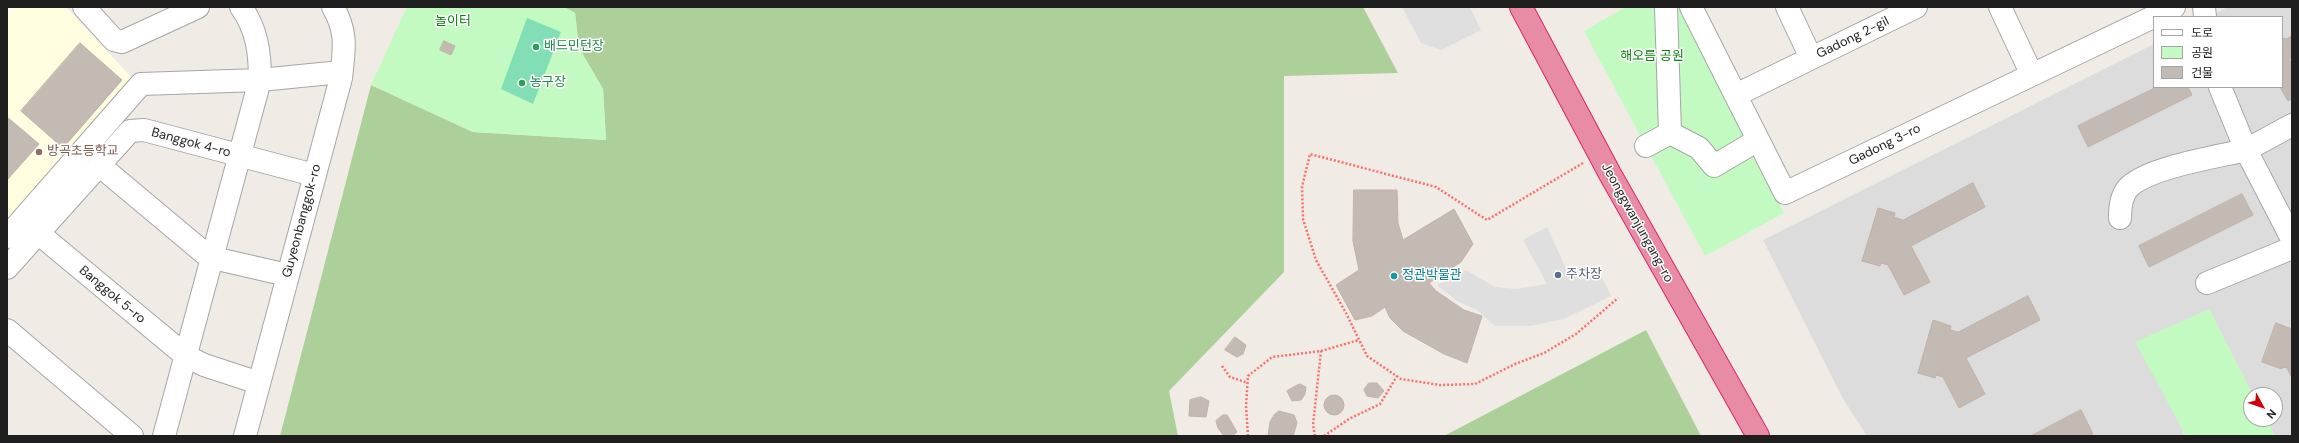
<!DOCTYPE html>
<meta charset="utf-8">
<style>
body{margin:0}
#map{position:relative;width:2299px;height:443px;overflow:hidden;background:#f0ebe5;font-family:"DM Sans","Noto Sans KR",sans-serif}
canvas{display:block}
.frame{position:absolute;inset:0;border:8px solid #1f1f1f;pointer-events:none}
.legend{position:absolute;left:2153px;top:16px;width:130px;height:72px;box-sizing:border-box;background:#fff;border:1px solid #a5a5a5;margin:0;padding:5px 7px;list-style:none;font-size:12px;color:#1f1f1f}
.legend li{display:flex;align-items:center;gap:8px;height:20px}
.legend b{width:20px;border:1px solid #a5a5a5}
.north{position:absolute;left:2243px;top:387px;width:40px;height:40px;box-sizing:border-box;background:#fff;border:1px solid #a5a5a5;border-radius:50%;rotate:130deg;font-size:11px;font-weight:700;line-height:16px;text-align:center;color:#1f1f1f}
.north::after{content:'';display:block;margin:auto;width:14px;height:18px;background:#ce000e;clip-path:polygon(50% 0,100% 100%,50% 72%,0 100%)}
</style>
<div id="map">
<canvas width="2299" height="443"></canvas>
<div class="frame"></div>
<ul class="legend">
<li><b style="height:5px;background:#fff"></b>도로</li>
<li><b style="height:11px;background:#c2fac2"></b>공원</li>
<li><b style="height:11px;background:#c4bab4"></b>건물</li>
</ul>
<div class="north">N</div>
</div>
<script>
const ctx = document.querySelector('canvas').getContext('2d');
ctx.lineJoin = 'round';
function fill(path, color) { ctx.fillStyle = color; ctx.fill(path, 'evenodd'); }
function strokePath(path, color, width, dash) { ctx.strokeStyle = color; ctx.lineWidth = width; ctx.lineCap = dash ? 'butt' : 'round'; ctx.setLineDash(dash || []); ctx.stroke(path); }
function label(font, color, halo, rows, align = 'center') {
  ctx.font = font + ' "DM Sans","Noto Sans KR",sans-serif'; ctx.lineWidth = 3; ctx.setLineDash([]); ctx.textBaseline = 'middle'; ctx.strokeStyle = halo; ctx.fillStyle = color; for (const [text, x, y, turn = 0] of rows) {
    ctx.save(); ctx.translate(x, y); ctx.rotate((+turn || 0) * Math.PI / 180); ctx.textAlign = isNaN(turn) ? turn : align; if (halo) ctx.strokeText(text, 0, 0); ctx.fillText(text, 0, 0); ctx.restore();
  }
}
const residential = new Path2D(`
 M2228,7H2292V436H2275L2266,419H2275V395H2253L2209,309L2183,433L2186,436H1867L1842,397L1763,240L2154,44V87H2282V17H2208Z`);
const education = new Path2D(`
 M7,7H66L133,79L7,224Z`);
const forest = new Path2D(`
 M564,7H1363L1398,73L1284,76V272L1169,391L1178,436H280L371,85L473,132L606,140L603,89L579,48L575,13Z
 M1646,330L1701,436H1444Z`);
const park = new Path2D(`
 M407,7H564L575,13L579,48L603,89L606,140L473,132L371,85Z
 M1626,7H1681L1784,213L1705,256L1584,31Z
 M2209,309L2253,395H2251V419H2266L2275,436H2186L2135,342Z`);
const pitch = new Path2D(`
 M527,18L561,32L533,104L501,89Z`);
const parking = new Path2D(`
 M1402,7H1470L1481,30L1441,50L1421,43Z
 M1547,227L1568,273L1581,280L1600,273L1611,296L1564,319L1530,326H1495L1477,310L1457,301L1437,285L1466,270L1495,287L1516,289L1547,284L1523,240Z`);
const building = new Path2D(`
 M2292,36V57L2289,59L2292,64V99L2288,101L2280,87H2282V38L2286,39Z
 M444,41L455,46L451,55L440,50Z
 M80,43L122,80L63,148L21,111Z
 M2157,87H2188L2192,95L2088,147L2078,126Z
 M7,117L39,144L7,180Z
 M1973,183L1985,207L1911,246L1930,282L1904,295L1888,265L1881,263L1880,266L1862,261L1878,208L1895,213L1894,217L1903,220Z
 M1354,190H1397L1398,223L1403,240L1454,209L1473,244L1461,262L1429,283L1436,291L1464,310L1482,316L1467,363L1444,354L1403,331L1390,318L1385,307L1372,316L1355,320L1336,285L1359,270L1353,241Z
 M2242,194L2253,215L2149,267L2139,246Z
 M2028,296L2040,320L1966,358L1985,394L1959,408L1943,377L1936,375L1935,378L1918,373L1933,320L1951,326L1950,330L1958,332Z
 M2276,323L2292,329V378L2287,368L2282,367V369L2262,362Z
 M1235,337L1246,345L1243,354L1237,357L1225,350Z
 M1369,383H1377L1384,391L1378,398L1367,396L1364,390Z
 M1300,384L1306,387L1305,394L1301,400L1292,401L1287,391Z
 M1324 405a10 10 0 1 1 20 0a10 10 0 1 1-20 0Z
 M1201,397L1209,401L1206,417L1189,416L1190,400Z
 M2081,410L2093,434L2089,436H2031Z
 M1279,411L1294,415L1297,423L1293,436H1268L1270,422L1274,415Z
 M1223,415H1227L1237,432L1232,436H1224L1218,428L1216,421Z`);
const path = new Path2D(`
 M1583,163L1487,220L1436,187L1310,154L1302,187L1303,219L1316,260L1346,313L1367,356L1401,379L1440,385L1475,384L1515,364L1544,353L1576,334L1618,298
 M1222,366L1230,377L1248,383
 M1248,436L1246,406L1248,376L1272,357L1321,351L1359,340
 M1315,436L1313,425L1321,351
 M1324,436L1349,419L1380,404L1397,376`);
const minor = new Path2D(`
 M84,7L114,40L122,42L198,7
 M1666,7L1670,133
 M1691,7L1785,193L2174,7
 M1787,7L1811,58
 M2000,7L2032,75
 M2204,7L2205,17
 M1736,95L1916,7
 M2292,125L2246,150L2292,239
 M1670,133L1699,148L1714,166L1758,140
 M1646,146L1670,133
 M99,165L209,257L287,275
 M2120,218C2120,207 2121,195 2129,187C2150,167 2217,157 2246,150L2220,87
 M38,233L186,356L204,365L259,383
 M7,237L141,84L260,80L341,72
 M7,268L130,131L144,130L314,175
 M2207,283L2292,248
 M7,330L132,436
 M164,436L260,80C260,53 257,29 241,7
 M245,436L341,78C344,50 348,33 333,7`);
const highway = new Path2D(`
 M1521,7L1610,174L1758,436`);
const markers = [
 [536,47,4,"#2e9e5b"],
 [522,83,4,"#2e9e5b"],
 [39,152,4,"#8d6e63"],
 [1558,275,4,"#5c6f8a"],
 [1394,276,4,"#0f9aa8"]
];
const parkNames = [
 ["놀이터",453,22],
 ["해오름 공원",1652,57]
];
const streetNames = [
 ["Gadong 2-gil",1853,38,-26],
 ["Banggok 4-ro",191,143,15],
 ["Gadong 3-ro",1885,145,-26],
 ["Guyeonbanggok-ro",302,221,-75],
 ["Jeonggwanjungang-ro",1637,223,61],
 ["Banggok 5-ro",112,295,40]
];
const leisureNames = [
 ["배드민턴장",544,47],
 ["농구장",530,83]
];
const educationNames = [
 ["방곡초등학교",47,152]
];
const serviceNames = [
 ["주차장",1566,275]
];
const cultureNames = [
 ["정관박물관",1402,276]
];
fill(residential, '#dddcdc');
fill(education, '#fffddf');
fill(forest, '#adcf99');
fill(park, '#c2fac2');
fill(pitch, '#82dfb5');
fill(parking, '#dfdfdf');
fill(building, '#c4bab4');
strokePath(building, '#c1b1a7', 1);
strokePath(minor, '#a6a6a6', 24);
strokePath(highway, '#dc2470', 24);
strokePath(path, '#fa706b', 2.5, [2, 2]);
strokePath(minor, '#fff', 22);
strokePath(highway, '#e78ca4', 22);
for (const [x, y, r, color] of markers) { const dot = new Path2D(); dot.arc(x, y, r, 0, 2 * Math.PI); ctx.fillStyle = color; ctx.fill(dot); strokePath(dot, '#fff', 1.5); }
label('13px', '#0b7f0d', '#fff', parkNames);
label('13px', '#1f1f1f', '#fff', streetNames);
label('13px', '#27864d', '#fff', leisureNames, 'left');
label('13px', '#785e54', '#fff', educationNames, 'left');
label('13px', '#4e5e75', '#fff', serviceNames, 'left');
label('13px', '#0d838f', '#fff', cultureNames, 'left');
</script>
